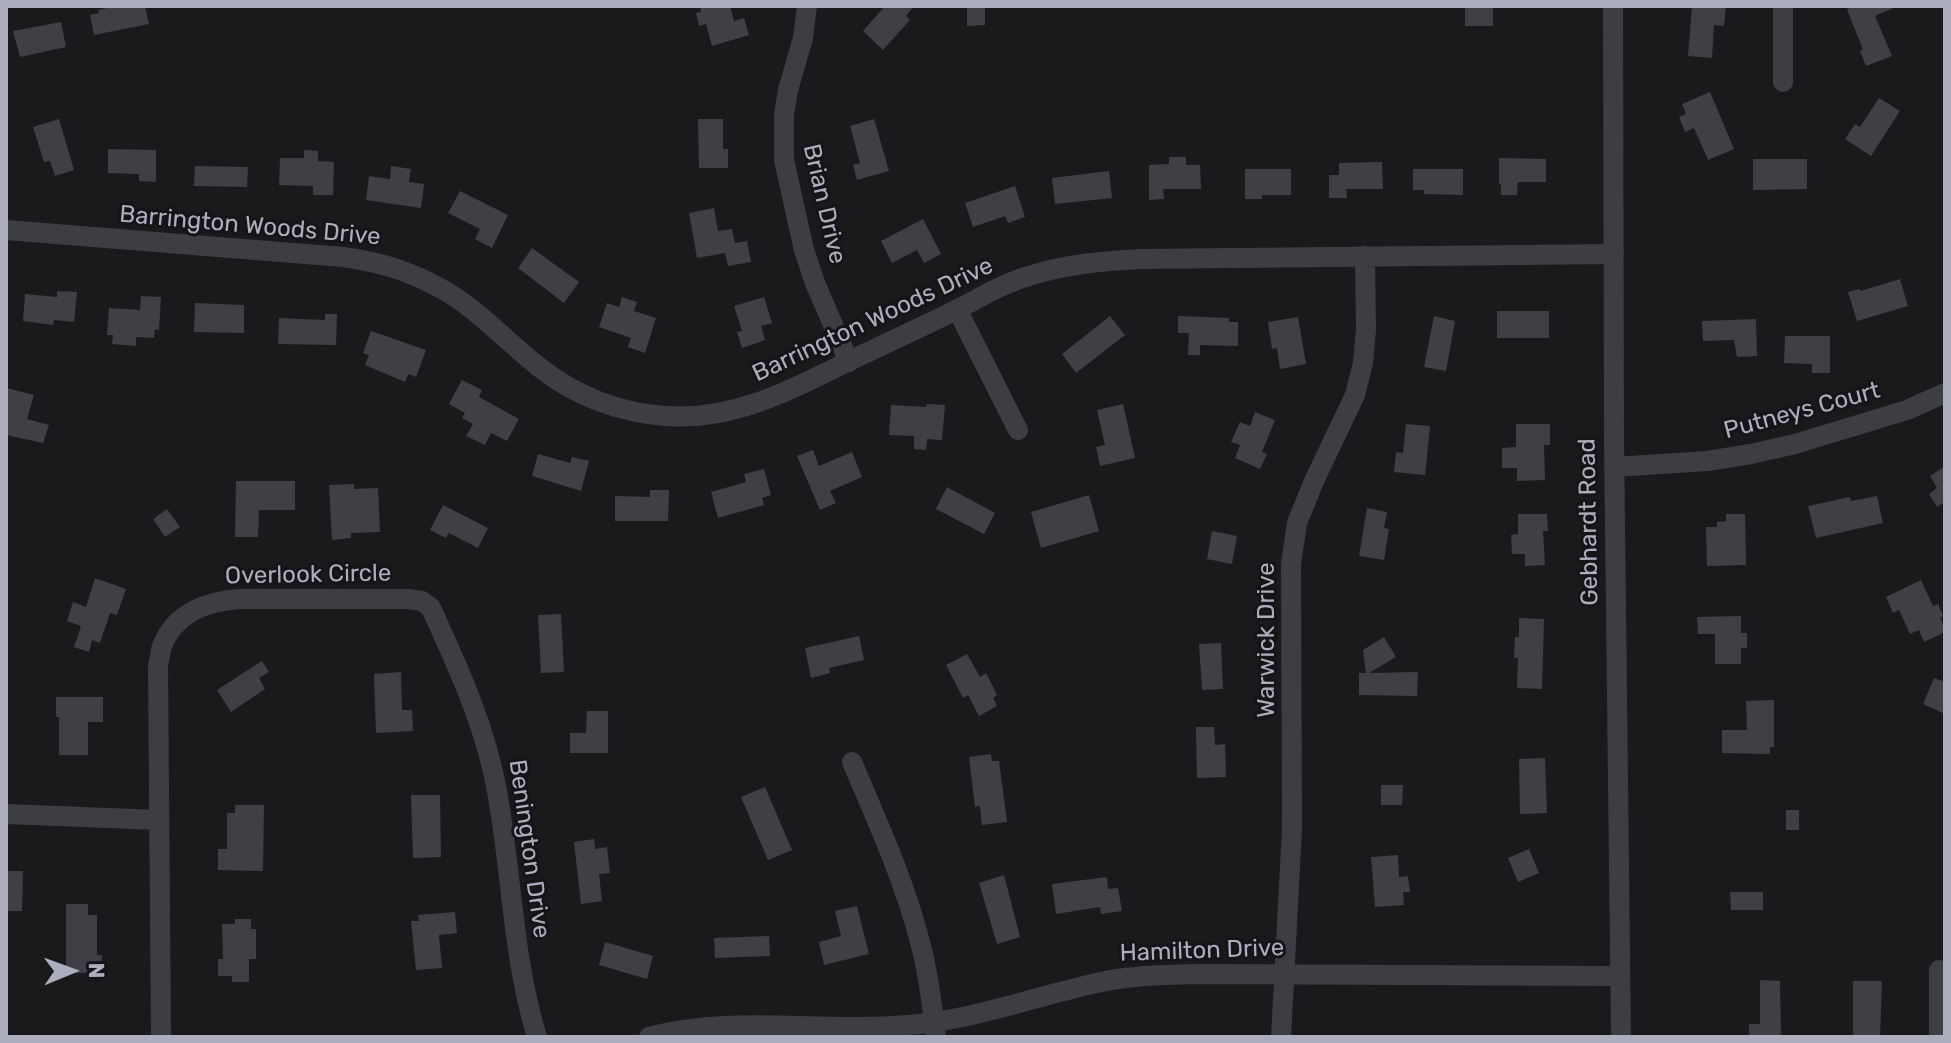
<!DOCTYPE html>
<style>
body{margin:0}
#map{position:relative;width:1951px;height:1043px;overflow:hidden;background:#1a1a1d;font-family:Rubik,sans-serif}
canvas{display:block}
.frame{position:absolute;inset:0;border:8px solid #acaebd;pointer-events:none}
.north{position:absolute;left:32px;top:931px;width:80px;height:80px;-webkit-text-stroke:6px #151518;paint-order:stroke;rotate:89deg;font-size:22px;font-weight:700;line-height:32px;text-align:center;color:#acaebd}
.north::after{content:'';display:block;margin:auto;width:28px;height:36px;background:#acaebd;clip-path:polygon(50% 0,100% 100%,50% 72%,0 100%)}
</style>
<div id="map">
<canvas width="1951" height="1043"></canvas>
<div class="frame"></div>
<div class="north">N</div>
</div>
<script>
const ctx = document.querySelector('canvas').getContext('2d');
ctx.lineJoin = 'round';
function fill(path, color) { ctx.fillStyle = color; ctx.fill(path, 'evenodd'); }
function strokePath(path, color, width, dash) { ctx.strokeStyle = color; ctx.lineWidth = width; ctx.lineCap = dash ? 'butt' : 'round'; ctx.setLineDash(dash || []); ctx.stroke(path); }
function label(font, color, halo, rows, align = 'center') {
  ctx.font = font + ' Rubik,sans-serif'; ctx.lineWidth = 6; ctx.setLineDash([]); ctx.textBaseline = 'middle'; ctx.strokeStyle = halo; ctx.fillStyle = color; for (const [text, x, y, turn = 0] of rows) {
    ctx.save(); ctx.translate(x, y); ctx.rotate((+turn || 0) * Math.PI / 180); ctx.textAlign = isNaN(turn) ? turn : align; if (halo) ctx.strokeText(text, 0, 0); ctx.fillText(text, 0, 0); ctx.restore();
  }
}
const building = new Path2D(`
 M116,6H145L149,24L94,35L90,15L99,13L98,10Z
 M700,6H730L734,21L744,18L749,35L712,46L706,24L699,26L696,13L701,12Z
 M885,6H914L906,16L910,20L883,50L863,31Z
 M967,6H985V25L967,26Z
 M1465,6H1493V26H1465Z
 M1692,6L1726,7L1724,26L1714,25L1712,58L1688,56Z
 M1855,6H1898L1875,16L1892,56L1866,66L1860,51L1863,50L1847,9Z
 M61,22L66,47L20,57L13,31Z
 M1710,92L1734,149L1708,160L1694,128L1685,132L1679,117L1686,114L1682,104Z
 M1879,98L1900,111L1871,156L1845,139L1855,124L1860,127Z
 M59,119L74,170L55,176L50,161L44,162L33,127Z
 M698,119H723V149H728V168H699Z
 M874,119L889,171L857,180L853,165L860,163L850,126Z
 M108,149L156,150V182L139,181V174L108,173Z
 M304,150L318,151V161L334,162L333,195H313V186L279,185L280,158H304Z
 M1169,157H1186V165H1200L1201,189H1163L1164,199L1149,200V165L1169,164Z
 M1499,158L1546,159V182H1518L1517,195H1501V184H1499Z
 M1753,159H1807V189L1753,190Z
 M1382,162L1383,189H1346L1347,198H1329V175H1339V163Z
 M195,166L248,167L247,187L194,186Z
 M391,166L411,169L409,182L424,184L421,208L366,200L369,176L390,179Z
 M1245,169H1291V195H1262V199H1245Z
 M1413,169H1463V195L1424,194V190H1413Z
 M1109,171L1112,198L1055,204L1052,178Z
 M1015,186L1025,217L1008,223L1005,216L973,227L965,203Z
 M460,191L508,215L492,248L475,239L480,229L448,213Z
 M714,208L718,231L732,229L735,243L747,241L751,262L728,266L725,253L697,258L689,213Z
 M923,219L941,254L924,263L917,250L892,263L881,241Z
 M532,248L579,282L564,303L518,268Z
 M1900,279L1908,306L1857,321L1848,292L1860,289L1861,291Z
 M57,291L77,292L74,322L54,320L53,325L23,321L25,294L57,297Z
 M141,296L161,297L159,330L155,329L154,338L136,337V346L112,344L113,335H107L109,308L140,310Z
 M622,297L637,302L634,311L656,318L645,353L628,347L631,338L599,327L607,303L619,307Z
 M764,297L772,323L761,326L765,340L742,348L737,332L742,331L734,306Z
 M195,303L244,305V333L194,332Z
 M1497,311H1549V338H1497Z
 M325,314H337L336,345L278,344L279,318L325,320Z
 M1110,316L1125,335L1076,373L1062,354Z
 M1178,316L1229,318V322H1238V346L1200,345V355H1188L1189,333H1178Z
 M1434,316L1455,321L1446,371L1424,367Z
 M1298,317L1306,364L1280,369L1277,348L1272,349L1268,322Z
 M1756,319L1757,356L1737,357L1734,340L1703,341L1702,321Z
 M371,331L426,350L416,377L408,374L405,382L365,365L369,355L363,353Z
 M1785,336H1830V373H1812V364L1784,363Z
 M462,380L482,390L479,397L519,419L507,441L491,433L485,445L466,436L473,424L462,418L465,413L449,404Z
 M6,388L34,395L27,419L49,425L43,443L6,435Z
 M927,404L945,405L942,440L927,439L926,450L914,449V436L889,435L891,405L926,407Z
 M1123,404L1135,458L1100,466L1096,447L1105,445L1097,410Z
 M1255,412L1275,420L1262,452L1267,454L1260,469L1235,458L1240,445L1231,442L1240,422L1250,426Z
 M1406,424L1430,426L1425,475L1394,472L1396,452L1403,453Z
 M1516,424H1550V445H1544L1545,480L1517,481V468H1502V448L1516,447Z
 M813,450L819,466L852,452L862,477L830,491L836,503L820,510L797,456Z
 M538,454L570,463L572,457L589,461L581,491L532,476Z
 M1945,466V502L1937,507L1929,494L1937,488L1930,476Z
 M764,469L771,495L762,498L764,505L718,518L711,492L746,482L744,474Z
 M236,481H295V510H259L258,537H235Z
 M354,484V489L378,488L380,532L351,533V538L332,540L329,485Z
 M947,487L995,513L984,534L936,509Z
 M650,490H669L668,521H615V496L650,497Z
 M1089,495L1099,531L1041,548L1031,512Z
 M1877,496L1883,523L1816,538L1808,506L1850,497L1851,501Z
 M443,505L488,528L478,548L449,533L446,538L430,530Z
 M1367,508L1387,512L1384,528L1389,529L1384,560L1359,556Z
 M167,509L180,527L165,537L153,519Z
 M1518,514H1547L1548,531H1543L1545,565L1525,566V554H1512L1511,535L1518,534Z
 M1726,514H1745L1746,565L1707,566L1706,527H1717V522L1726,521Z
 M1212,531L1237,536L1232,564L1207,559Z
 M95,578L126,589L117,615L110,613L100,643L92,640L89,652L74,647L81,626L67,621L73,602L86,607Z
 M1921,580L1933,606L1938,604L1943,616L1940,618L1945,629V632L1924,642L1919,630L1910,634L1899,610L1893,613L1886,597Z
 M561,614L564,672L541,673L538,615Z
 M1741,616V633H1747V648H1741V664H1715V634H1698L1697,617Z
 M1519,618L1544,619L1542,689L1517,688L1518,658H1514L1515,637H1519Z
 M859,636L864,660L829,668L830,673L811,678L805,648Z
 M1384,637L1396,657L1369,673L1418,672L1417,696L1359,695V673H1366L1363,650Z
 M1221,643L1223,689L1202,690L1199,644Z
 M967,654L980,677L986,673L997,695L993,698L997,706L979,716L968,695L963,698L946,665Z
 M262,661L269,672L259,678L265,689L231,712L217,690Z
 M401,672L402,710H412L413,731L376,733L374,674Z
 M1934,678L1945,682V714L1923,704Z
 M56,697H103V722H88V755H59V717H56Z
 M1774,700V747H1770V754L1722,753V730H1747L1746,701Z
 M587,711H608V753H570V733H586Z
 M1196,727H1214L1215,745L1225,744L1226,777L1197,778Z
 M991,754L992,761H999L1007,822L982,825L980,806L975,807L969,757Z
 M1545,758L1547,813L1520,814L1519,759Z
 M1381,785H1403L1402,805H1381Z
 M765,787L792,850L768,860L741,797Z
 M411,795H440L441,857L413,858Z
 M235,805H264L263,871L218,870V849H227V813H235Z
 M1786,810H1799V830H1786Z
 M594,839L595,849L607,847L610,873L599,874L602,901L581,904L574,842Z
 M1529,849L1539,873L1518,882L1508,858Z
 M1398,855L1399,877L1408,876L1410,892H1403L1404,905L1375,907L1371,857Z
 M6,871H23L22,911H6Z
 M1004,875L1020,937L997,944L979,883Z
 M1107,877L1108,889L1118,888L1122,911L1101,914L1100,907L1056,914L1052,884Z
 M1730,892H1763V910H1731Z
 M66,904H88V915H97V955H102V973H66Z
 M857,906L869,954L824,965L819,942L841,936L835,911Z
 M455,912L457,933L439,935L442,968L416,970L411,921H419L418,915Z
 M235,919H251V929H256V959H249V982H232V976H218V959H223L222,924H235Z
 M769,936L770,956L715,958L714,938Z
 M605,942L653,956L647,979L599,965Z
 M1760,980L1780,981L1781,1037H1749V1024H1760Z
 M1853,981H1882L1880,1037H1853Z`);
const minor = new Path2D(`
 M807,6L803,38L788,90L784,115V160L804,250L815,283L849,362
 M1613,6L1614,440L1621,1037
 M1783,82V6
 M6,230L343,257C379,262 407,270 440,288C476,307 507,342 539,367C575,396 620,413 666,416C733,421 791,390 849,361C885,344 922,327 958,309C981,297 1004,283 1029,276C1066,264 1104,261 1142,259L1614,254
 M957,309L1018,430
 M1615,467L1707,461L1751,454L1795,444L1907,410L1945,393
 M852,762C878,823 905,882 921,946C929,975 932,1007 936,1037
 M6,814L159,820
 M1939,970V1037
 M161,1037L158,665C160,659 160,652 162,646C175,612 208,601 240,599H409L422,601L431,608C459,669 487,730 498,797C512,877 513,959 537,1037
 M649,1037C734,1014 822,1033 908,1025C972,1020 1031,998 1092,984C1127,975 1164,975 1200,974L1620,976
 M1281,1037L1292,829L1291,564L1297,523L1314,481L1355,395L1363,363L1366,329L1365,256`);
const streetNames = [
 ["Brian Drive",824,204,77],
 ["Barrington Woods Drive",250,226,5],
 ["Barrington Woods Drive",873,320,-25],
 ["Putneys Court",1802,411,-15],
 ["Gebhardt Road",1589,522,-91],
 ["Overlook Circle",308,575,-1],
 ["Warwick Drive",1267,640,-90],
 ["Benington Drive",529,849,82],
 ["Hamilton Drive",1202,951,-2]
];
fill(building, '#403f45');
strokePath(minor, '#3d3d44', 20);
label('24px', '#acaebd', '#151518', streetNames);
</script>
